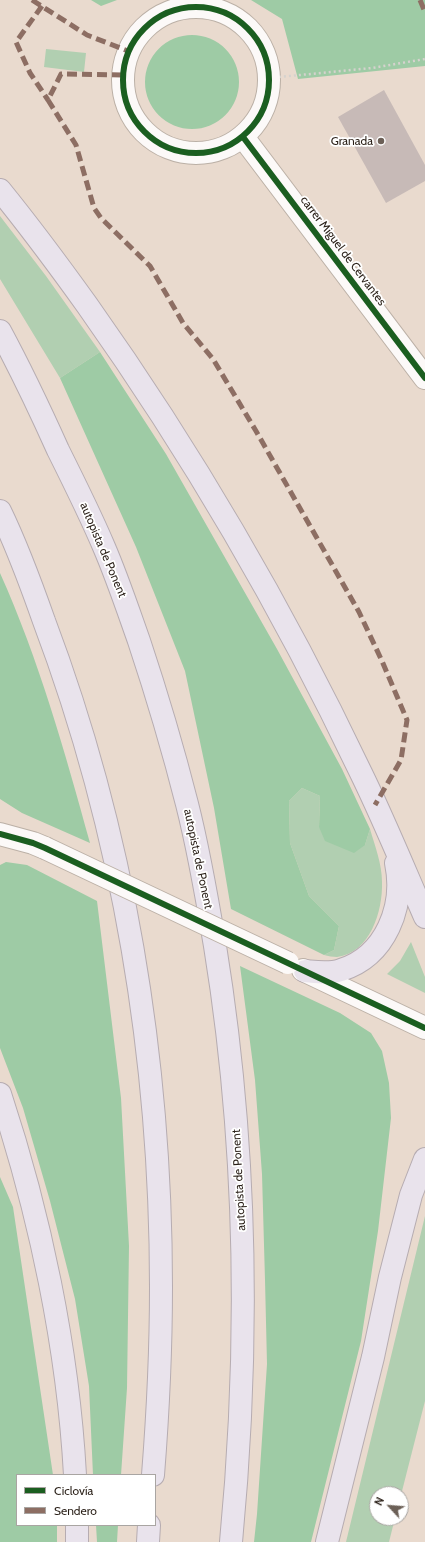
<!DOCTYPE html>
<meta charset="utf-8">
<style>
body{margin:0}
#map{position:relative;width:425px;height:1542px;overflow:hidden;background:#e9dace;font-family:Cabin,sans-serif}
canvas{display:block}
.legend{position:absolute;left:16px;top:1474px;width:140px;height:52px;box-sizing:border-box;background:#fff;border:1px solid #a9a5a2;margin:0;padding:5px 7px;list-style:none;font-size:12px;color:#291f17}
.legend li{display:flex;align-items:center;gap:8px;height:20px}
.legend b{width:20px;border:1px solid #a9a5a2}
.north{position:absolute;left:369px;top:1486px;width:40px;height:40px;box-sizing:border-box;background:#fff;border:1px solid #a9a5a2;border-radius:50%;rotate:296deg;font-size:11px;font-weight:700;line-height:16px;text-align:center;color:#291f17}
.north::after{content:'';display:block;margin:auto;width:14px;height:18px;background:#6c6057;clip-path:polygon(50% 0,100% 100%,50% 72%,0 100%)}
</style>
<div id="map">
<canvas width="425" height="1542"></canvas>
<ul class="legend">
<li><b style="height:5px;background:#1b5e20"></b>Ciclovía</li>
<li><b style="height:5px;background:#8d6e63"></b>Sendero</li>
</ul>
<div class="north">N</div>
</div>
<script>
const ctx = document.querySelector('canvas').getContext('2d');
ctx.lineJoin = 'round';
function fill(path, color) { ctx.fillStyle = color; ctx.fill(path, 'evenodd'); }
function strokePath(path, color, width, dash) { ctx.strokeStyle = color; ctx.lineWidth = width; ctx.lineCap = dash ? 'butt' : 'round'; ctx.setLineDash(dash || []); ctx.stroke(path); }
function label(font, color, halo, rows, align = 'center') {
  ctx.font = font + ' Cabin,sans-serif'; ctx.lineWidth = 3.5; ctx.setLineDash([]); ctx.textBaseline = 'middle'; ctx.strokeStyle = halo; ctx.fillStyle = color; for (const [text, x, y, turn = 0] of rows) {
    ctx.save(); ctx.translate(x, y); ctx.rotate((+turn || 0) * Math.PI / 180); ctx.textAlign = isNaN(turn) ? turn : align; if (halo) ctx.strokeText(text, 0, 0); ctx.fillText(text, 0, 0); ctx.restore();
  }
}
const green = new Path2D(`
 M46,49L86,53L84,72L44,67Z
 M0,216L46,276L100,352L60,378L0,279Z
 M302,788L320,796L319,827L365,845L370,829C375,846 382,864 382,882C383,911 370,953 337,957C333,957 328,956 324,955L334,950L339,926L309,896L290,843L289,801Z
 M411,942L425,977V993L387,974L400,961Z
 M425,1216V1401L401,1495V1494H377V1518H395L389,1542H346Z`);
const forest = new Path2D(`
 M91,0H117L101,6Z
 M251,0H425V66L298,79L282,19Z
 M145 82a47 47 0 1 1 94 0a47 47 0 1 1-94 0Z
 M100,352L166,454L277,649L342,769L370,829L365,845L354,853L325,841L319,827L320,796L302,788L289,801L290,843L309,896L339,926L334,950L324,955L231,909L214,808L185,671L136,547L60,378Z
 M0,573C39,660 65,752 90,843L22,813L0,799Z
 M6,862L27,865L97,901L121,1098L129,1246L127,1388L121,1475H93L89,1386L75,1299L50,1201L23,1108L0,1048V865Z
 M240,966L340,1013L371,1033L382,1051L389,1083L391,1118L378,1231L361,1341L311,1542H254L257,1514L267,1364L265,1280L262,1174L255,1080Z
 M0,1177L13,1207L53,1475H17V1525H57V1542H0Z
 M96,1525H118L117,1542H97Z`);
const building = new Path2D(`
 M384,90L425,165V181L386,203L338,117Z`);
const path = new Path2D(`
 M269,78L372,68L425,59`);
const minor = new Path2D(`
 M123 80a73 73 0 1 1 146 0a73 73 0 1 1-146 0Z
 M243,137L425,378
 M0,834L33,843L45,848
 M303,970L425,1028`);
const highway = new Path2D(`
 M0,190C30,227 59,266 87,305C192,453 283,609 361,773C384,820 404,869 425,917
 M0,331C21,370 40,410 58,450C74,482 90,514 104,547C117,577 128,610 139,641C157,695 173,749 187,804C199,851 207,898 215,946C247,1143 250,1344 231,1542
 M0,511C17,546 31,584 44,621C124,833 161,1060 161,1287C161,1350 158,1412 153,1475
 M305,971C317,972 330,974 341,970C386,956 405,906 396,863
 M0,1094C40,1215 68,1348 75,1475
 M77,1525V1542
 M148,1542L149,1525
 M327,1542L373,1357L390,1277L411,1195L425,1159`);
const minorBridge = new Path2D(`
 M45,848L288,963`);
const quiet = new Path2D(`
 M32,0L87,35L128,51
 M420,0L425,12
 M42,6L16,42L30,73L48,100
 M122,75L61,74L48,100L76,145L94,208L101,218L150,266L183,323L213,359L256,431L359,612L382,661L407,720L401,760L375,805`);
const cycleway = new Path2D(`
 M123 80a73 73 0 1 1 146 0a73 73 0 1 1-146 0Z
 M243,137L425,378
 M0,834L33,843L45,848L425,1028`);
const markers = [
 [381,141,4,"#6c6057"]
];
const poiNames = [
 ["Granada",373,141]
];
const streetNames = [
 ["carrer Miguel de Cervantes",343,251,53],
 ["autopista de Ponent",103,550,67],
 ["autopista de Ponent",198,859,78],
 ["autopista de Ponent",239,1180,-93]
];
fill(green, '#b1cfb1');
fill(forest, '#9ecba5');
fill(building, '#c7bab7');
strokePath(minor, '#bbb0a6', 24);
strokePath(highway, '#b6acb1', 24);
strokePath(path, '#d5d2ce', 2.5, [2, 3]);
strokePath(minor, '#fcf9f8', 22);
strokePath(highway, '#e9e3ec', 22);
strokePath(minorBridge, '#bbb0a6', 24, []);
strokePath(minorBridge, '#fcf9f8', 22);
strokePath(quiet, '#8d6e63', 5, [10, 5]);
strokePath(cycleway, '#1b5e20', 6);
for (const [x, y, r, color] of markers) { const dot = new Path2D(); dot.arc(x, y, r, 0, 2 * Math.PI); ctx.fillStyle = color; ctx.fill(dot); strokePath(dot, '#fff', 1.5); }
label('12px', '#291f17', '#fff', poiNames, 'right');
label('12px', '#291f17', '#fff', streetNames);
</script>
